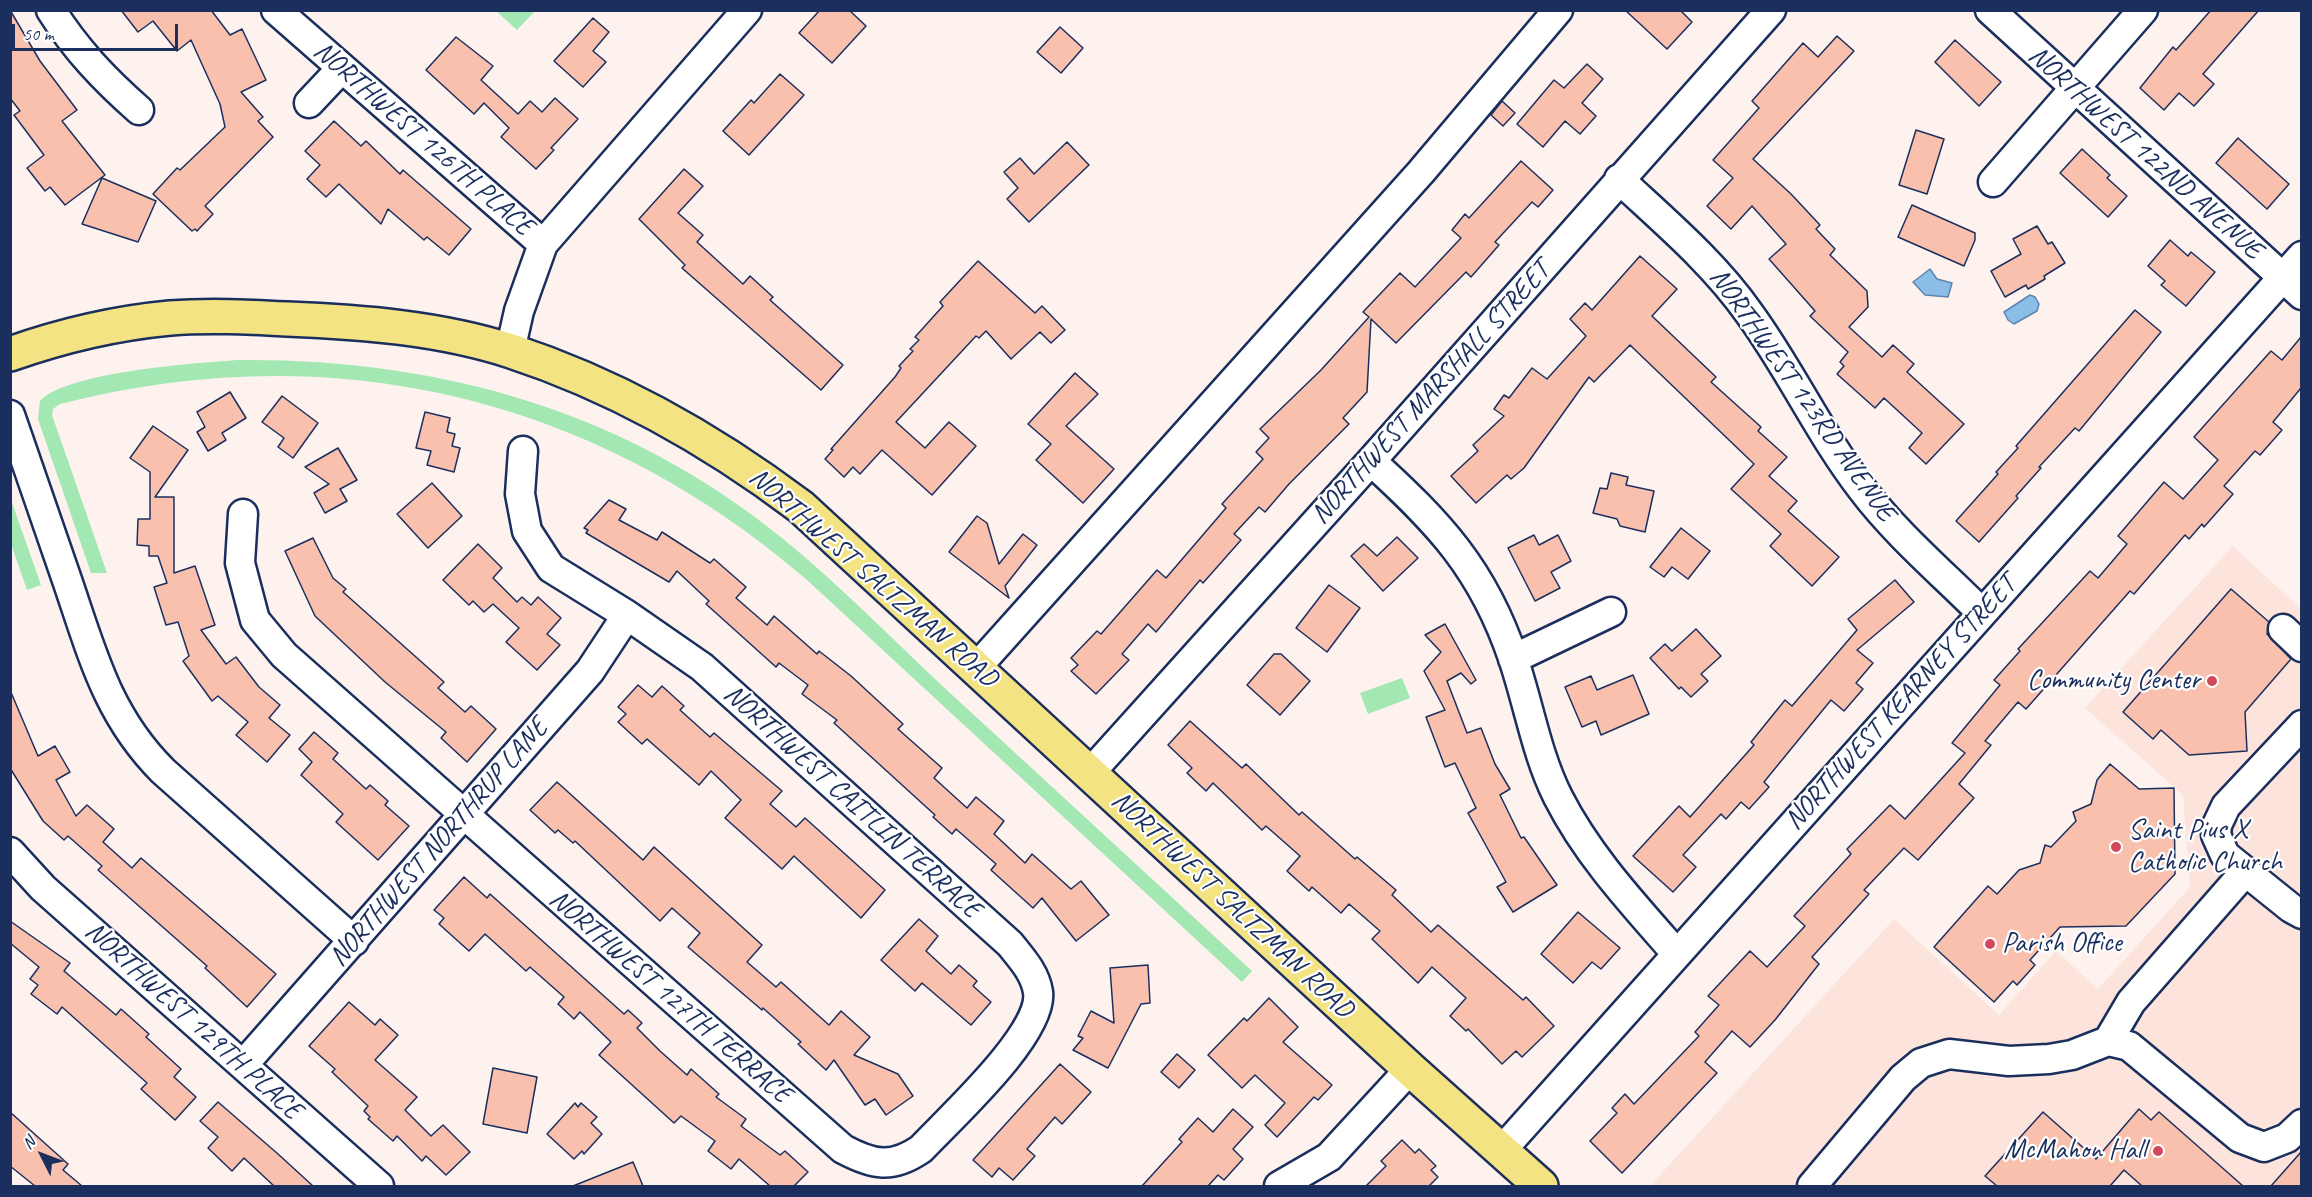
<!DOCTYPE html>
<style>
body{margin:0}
#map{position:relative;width:2312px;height:1197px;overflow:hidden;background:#fef2ef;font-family:Caveat,sans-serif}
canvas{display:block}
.frame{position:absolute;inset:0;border:12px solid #1b2f5e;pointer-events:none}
.north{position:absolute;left:12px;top:1125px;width:60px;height:60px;-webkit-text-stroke:4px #fff;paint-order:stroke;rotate:312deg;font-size:16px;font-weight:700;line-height:24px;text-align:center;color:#1b2f5e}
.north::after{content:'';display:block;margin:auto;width:21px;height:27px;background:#1b2f5e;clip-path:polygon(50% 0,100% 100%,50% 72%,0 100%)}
.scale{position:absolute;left:12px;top:24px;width:166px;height:27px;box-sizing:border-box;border:3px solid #1b2f5e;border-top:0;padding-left:8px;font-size:18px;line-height:21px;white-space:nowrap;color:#1b2f5e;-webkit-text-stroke:4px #fff;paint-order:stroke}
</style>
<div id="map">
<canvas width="2312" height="1197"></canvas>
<div class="frame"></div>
<div class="north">N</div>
<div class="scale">50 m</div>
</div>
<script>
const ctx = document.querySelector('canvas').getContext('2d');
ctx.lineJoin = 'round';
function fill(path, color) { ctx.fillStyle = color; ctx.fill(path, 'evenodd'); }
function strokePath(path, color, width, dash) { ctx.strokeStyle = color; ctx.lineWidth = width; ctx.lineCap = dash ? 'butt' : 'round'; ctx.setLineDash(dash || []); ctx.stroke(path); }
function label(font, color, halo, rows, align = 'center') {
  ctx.font = font + ' Caveat,sans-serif'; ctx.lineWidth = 4.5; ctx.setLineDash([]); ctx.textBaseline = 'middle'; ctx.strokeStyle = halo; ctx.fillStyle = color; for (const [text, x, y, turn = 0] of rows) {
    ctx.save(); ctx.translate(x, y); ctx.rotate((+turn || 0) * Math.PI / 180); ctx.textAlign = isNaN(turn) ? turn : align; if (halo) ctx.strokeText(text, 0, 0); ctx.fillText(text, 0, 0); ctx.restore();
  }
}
const built = new Path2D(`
 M2233,546L2301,609V1186H1650L1894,919L1999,1015L2056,951L2098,989L2190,887L2183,795L2085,708Z`);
const green = new Path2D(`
 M496,11H535L517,30Z
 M238,360C437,358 625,410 782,538C840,585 894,641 949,692C1050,785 1151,878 1252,971L1242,982L806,579C593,396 332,334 60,404L53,409L52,415L107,573H91L38,419L40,401C66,372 196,363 238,360Z
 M10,497L41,585L27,590L11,544Z
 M1402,678L1410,698L1368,714L1360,693Z`);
const water = new Path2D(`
 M1930,269L1937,279L1952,283L1948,297L1925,295L1913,282Z
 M2030,295L2035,297L2039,304L2037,311L2014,324L2008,320L2004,312Z`);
const building = new Path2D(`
 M10,10L40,61L77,110L62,121L105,175L65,205L50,187L45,191L27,168L44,155L14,115L20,111L10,98Z
 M121,10H211L230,35L242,29L266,80L241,92L263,117L258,121L273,137L205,206L213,214L197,231L195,229L192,231L153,194L177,168L180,170L225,127L220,104L191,40L177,51L153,21L138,32Z
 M820,10H849L866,26L832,63L799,33Z
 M1625,10H1680L1692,22L1667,49Z
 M2211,10H2259L2203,74L2214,84L2194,106L2179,93L2164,110L2140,88L2173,47L2176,50Z
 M593,18L609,32L593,51L606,62L583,87L554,61Z
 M1060,27L1083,48L1061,73L1037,52Z
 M1837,36L1854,51L1753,159L1791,194L1820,225L1816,229L1835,249L1830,255L1867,291L1868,307L1849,327L1882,357L1893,345L1914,364L1907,372L1964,424L1926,464L1909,448L1922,433L1884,398L1875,408L1837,374L1844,366L1840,362L1848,352L1810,316L1815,311L1769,259L1786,244L1752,206L1731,229L1707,206L1733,178L1713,160L1759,108L1752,101L1803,43L1818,57Z
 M456,37L493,66L481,80L518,114L530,101L542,112L555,98L578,119L551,148L554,150L536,169L501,137L509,128L484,103L474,114L426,70Z
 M1955,40L2001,82L1979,106L1935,62Z
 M1587,64L1603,79L1582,103L1596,116L1580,134L1565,121L1543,147L1517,124L1554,80L1564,88Z
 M780,74L804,95L749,155L723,131L751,100L754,103Z
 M1502,101L1515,113L1503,126L1491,115Z
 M334,121L361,146L366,141L400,174L403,170L471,229L449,255L427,237L424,240L388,209L381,224L339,184L326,197L307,179L320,165L305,151Z
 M1916,130L1944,139L1927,194L1899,185Z
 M2238,138L2289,184L2267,209L2216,163Z
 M1067,142L1089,165L1029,222L1007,199L1018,188L1004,172L1020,158L1034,174Z
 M2082,149L2110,175L2107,178L2127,196L2108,217L2060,173Z
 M1521,161L1553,190L1538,207L1532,202L1495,242L1499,245L1471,277L1466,272L1396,343L1371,319L1367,392L1343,418L1349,424L1289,484L1265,512L1259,507L1234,534L1241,540L1203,583L1200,580L1156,632L1148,624L1122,654L1129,660L1096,694L1071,671L1078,665L1071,658L1097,631L1101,634L1157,570L1166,578L1226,508L1222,504L1263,459L1256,452L1269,438L1260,429L1321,370L1369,317L1363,312L1400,273L1415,287L1461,238L1452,230L1465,214L1469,218Z
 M684,169L703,186L678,213L703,235L697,242L743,284L750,276L773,297L770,300L843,365L821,390L682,268L685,265L639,219Z
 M102,178L156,201L138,242L82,224Z
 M1912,205L1975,233V240L1964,266L1898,237Z
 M2037,226L2048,244L2052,242L2065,263L2044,276L2045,279L2028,289L2026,285L2005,297L1991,271L2021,254L2013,239Z
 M2170,240L2188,256L2191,252L2215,272L2186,306L2161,285L2165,281L2148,266Z
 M1640,256L1677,289L1652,316L1716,377L1711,382L1761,427L1758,431L1787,457L1769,476L1797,501L1788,511L1839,557L1812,586L1770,546L1781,534L1731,489L1754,464L1630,345L1594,382L1589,377L1524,468L1511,479L1507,475L1476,503L1451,476L1478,451L1473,445L1504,416L1494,409L1504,395L1509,398L1532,368L1547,379L1586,336L1570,319L1585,303L1592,310Z
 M978,261L1035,313L1042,306L1065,330L1051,343L1040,332L1011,359L986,331L979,338L976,336L896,422L925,448L949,422L976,446L932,495L882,450L860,474L853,467L844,477L825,459L833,450L831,449L895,377L901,368L899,366L913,351L910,349L919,340L915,337L943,306L940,302Z
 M2135,310L2161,332L2079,431L2075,428L2039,467L2041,468L2016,496L2018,498L1979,542L1956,521L1998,474L1996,472L2018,448L2016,446Z
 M2301,337V388L2273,422L2282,430L2260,455L2255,451L2224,486L2233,494L2204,527L2202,524L2189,539L2185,535L2134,594L2130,591L2026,709L2018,702L1985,741L1991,745L1959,784L1974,798L1918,860L1904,848L1864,890L1869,894L1812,957L1819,964L1775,1020L1750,1047L1732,1031L1705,1062L1717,1073L1622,1173L1590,1141L1617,1113L1612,1108L1625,1094L1634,1104L1699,1036L1695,1032L1719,1005L1708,996L1750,951L1767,967L1805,926L1794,916L1851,854L1847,849L1890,805L1905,819L1965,753L1952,743L2000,685L1994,680L2020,651L2018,649L2090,571L2098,578L2127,544L2118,536L2164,482L2183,499L2218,460L2194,437L2271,351L2282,360Z
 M1075,373L1098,394L1066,426L1114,469L1083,503L1036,460L1051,444L1028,424Z
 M230,392L246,418L222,433L226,440L208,451L197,432L205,427L197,412Z
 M282,396L318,423L293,458L278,447L284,438L262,422Z
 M425,412L450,418L447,432L455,434L452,446L460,448L454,472L427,465L431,451L416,448Z
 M153,426L188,450L155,497H174V573L195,566L215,625L201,630L226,664L236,657L259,687L280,705L269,718L290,735L267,762L236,735L248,722L218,696L212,701L183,661L189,656L178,622L166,625L154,587L167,583L158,556H149V546L137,545L138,519H150V472L130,458Z
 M338,448L357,480L340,489L347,501L325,513L314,493L329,484L305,467Z
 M1611,473L1628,477L1626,485L1654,491L1645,532L1620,526L1617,519L1593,513L1600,488L1607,489Z
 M432,483L462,516L428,548L397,514Z
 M609,500L626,509L619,520L657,540L662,532L710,563L714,559L746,587L736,598L767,625L774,616L817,654L819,651L851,676L903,724L898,729L942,768L934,778L967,808L976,797L1004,821L994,834L1025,863L1032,854L1071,889L1081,881L1109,915L1076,941L1042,898L1033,908L991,870L996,864L956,829L952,834L933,817L935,815L834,723L837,720L802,694L808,685L779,663L776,667L706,604L709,601L677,571L669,582L586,533L588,530L584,528Z
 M977,516L987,523L999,564L1023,534L1037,545L1005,586L1009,598L949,552Z
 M1681,528L1710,551L1688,579L1672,567L1664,577L1650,567Z
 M1534,535L1539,545L1558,535L1571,561L1551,572L1560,588L1535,601L1508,548Z
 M1397,537L1418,558L1383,591L1351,556L1364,544L1377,556Z
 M313,538L333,578L346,589L343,592L444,682L438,688L465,712L471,706L496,729L467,762L441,738L446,732L385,682L315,616L285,551Z
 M478,544L502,568L493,578L517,602L522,597L531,605L538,597L561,618L547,634L560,645L537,670L506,642L519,628L493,604L484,612L473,601L469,605L443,580Z
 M1895,580L1914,602L1857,650L1873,663L1856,683L1863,689L1844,711L1831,700L1764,782L1769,787L1749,809L1741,802L1726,819L1721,814L1683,855L1696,867L1673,892L1633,856L1679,806L1690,817L1754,745L1751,742L1785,700L1792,706L1857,630L1848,619Z
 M1329,585L1360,608L1327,652L1296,628Z
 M2231,589L2269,622L2267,634L2291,659L2245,712L2247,751L2189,755L2161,730L2153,739L2123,712Z
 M1445,624L1476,680L1471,684L1461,673L1447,681L1467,733L1481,728L1495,764L1510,789L1500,795L1521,838L1524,837L1557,885L1513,912L1497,887L1506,882L1468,813L1476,808L1455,763L1445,767L1426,717L1445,710L1424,671L1441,652L1425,635Z
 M1696,629L1721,656L1701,674L1708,681L1691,697L1681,687L1679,689L1650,658L1665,644L1672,651Z
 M1274,654H1281L1310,681L1280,715L1247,685Z
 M1633,675L1649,714L1601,735L1596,721L1582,727L1565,687L1591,676L1597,690Z
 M638,685L652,697L662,686L684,706L680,710L710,737L714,733L782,791L770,804L796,827L805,818L885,890L861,918L794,856L782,869L725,818L741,800L711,771L699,785L647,739L642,744L618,722L626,714L618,707Z
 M10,690L38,756L55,746L70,772L56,780L76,816L87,805L114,829L103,842L132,868L141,858L276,974L247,1007L205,968L207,966L98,870L102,866L68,836L64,840L43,821L10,768Z
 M1190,721L1242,768L1246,764L1299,815L1302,812L1355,859L1357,857L1396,890L1392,895L1431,932L1438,925L1523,1000L1526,997L1554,1026L1522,1057L1516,1051L1502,1064L1468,1029L1466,1031L1450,1016L1466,998L1432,967L1418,983L1372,939L1380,931L1349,904L1341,913L1312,887L1309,891L1287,871L1300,856L1266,826L1262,830L1213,783L1206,791L1187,773L1192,768L1168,745Z
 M314,732L338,753L333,759L366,789L370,785L388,801L385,805L409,826L378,860L336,822L343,814L301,775L312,762L299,749Z
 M2110,764L2139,789L2174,788L2175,874L2126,926L2060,927L2030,960L2035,965L2017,985L2013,981L1994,1002L1934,947L1988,886L1997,894L2019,870L2040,863L2045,845L2051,847L2076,821L2073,812L2091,804L2097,780Z
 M557,782L643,860L654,847L762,945L747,962L776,987L781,982L829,1025L841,1011L870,1037L854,1055L898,1074L913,1096L886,1115L875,1099L865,1105L834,1060L826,1070L798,1044L801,1042L763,1008L762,1010L688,947L700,933L672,908L660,921L575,841L573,843L558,830L555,833L530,810Z
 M464,877L487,898L490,894L624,1014L628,1010L642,1023L637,1028L660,1051L687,1075L691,1069L719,1094L716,1097L746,1119L741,1126L780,1155L785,1151L808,1172L794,1186H770L739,1159L731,1169L708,1151L715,1141L681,1116L674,1123L599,1055L611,1042L580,1012L574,1019L558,1004L564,997L530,967L526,971L485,934L469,951L439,924L444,918L434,910Z
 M1578,912L1620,948L1601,969L1592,962L1573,983L1541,954Z
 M919,919L938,936L926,951L951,974L959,965L977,981L973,986L991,1002L971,1025L922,983L915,991L881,960Z
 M10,921L70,963L64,971L116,1015L121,1009L149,1034L146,1037L181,1069L174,1077L196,1097L175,1120L141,1089L147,1083L62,1007L57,1014L31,994L38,985L30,979L39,967L10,943Z
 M1148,965L1150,1003L1141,1004L1108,1068L1073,1050L1083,1038L1078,1036L1091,1011L1114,1023L1110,968Z
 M1269,998L1298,1027L1283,1042L1332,1085L1318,1100L1314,1097L1277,1137L1265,1125L1285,1103L1255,1075L1242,1088L1208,1055L1244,1018L1247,1021Z
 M349,1002L375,1025L380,1019L398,1035L375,1060L417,1097L405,1110L431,1136L443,1125L470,1152L446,1175L426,1156L422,1161L397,1136L393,1141L368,1119L370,1117L364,1111L368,1106L332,1072L335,1069L309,1046Z
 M1177,1054L1195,1070L1179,1088L1161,1072Z
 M1060,1064L1091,1092L1062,1124L1055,1117L1027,1149L1035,1156L1013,1180L999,1168L992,1177L973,1160Z
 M493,1068L537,1077L527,1133L483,1124Z
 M218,1102L278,1154L313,1186H274L244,1158L232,1171L208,1148L218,1137L200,1121Z
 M575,1103L578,1107L581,1103L597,1117L591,1123L602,1134L584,1154L582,1151L574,1159L547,1134Z
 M1233,1109L1253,1127L1233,1149L1243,1159L1224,1180L1218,1175L1208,1186H1142L1182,1142L1179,1139L1198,1118L1213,1132Z
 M2139,1109L2151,1120L2159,1112L2243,1186H2142L2124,1170L2110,1186H1997L1985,1176L2043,1112L2096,1159Z
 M10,1112L68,1164L63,1170L82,1186H35L10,1166Z
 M1402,1140L1415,1153L1419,1149L1436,1166L1431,1170L1438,1177L1429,1186H1366L1386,1166L1381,1161Z
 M2301,1152V1186H2271Z
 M633,1162L643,1186H573Z`);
const minor = new Path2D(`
 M51,10C76,50 105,80 139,110
 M276,10L543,244
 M1990,10L2302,295
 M309,103L341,69
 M1619,179C1665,222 1713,262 1749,313C1790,369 1819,433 1862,489C1896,534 1942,573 1982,613
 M1993,182L2143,10
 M510,351L519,311L543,244L747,10
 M10,415C29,470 48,525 67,580C92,653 107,715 163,771L354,941
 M1371,461C1439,523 1483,569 1513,658C1529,705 1536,753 1558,797C1588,856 1633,904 1676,953
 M243,514L240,563L255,620L284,655L843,1149C873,1165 892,1169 921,1149C949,1119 1044,1033 1038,992C1035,973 1022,959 1010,944L702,667L627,615L551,568L527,531L520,494L523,451
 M2283,629L2302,647
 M1513,659L1611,612
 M976,668L1421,172L1558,10
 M2302,725L2226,806L2217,825L2216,835L2225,855L2291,908L2302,914
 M1089,774L1371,461L1771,10
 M10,852L43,888L379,1186
 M2108,1041L2129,1046L2240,1138L2264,1147L2287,1138L2302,1124
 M243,1065L590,671L627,615
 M1501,1151L2302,256
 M1279,1186L1329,1157L1410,1069
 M1812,1186L1903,1078L1921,1063L1949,1054L2009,1061L2049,1059L2072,1055L2108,1041L2131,1002L2245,872`);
const major = new Path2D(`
 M10,354C61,336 116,323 170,318C209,315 248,317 287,319C362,322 440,328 511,351C618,386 712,440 801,507L1410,1069L1541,1186`);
const markers = [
 [2212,681,6,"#d1495b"],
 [2116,847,6,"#d1495b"],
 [1990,944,6,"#d1495b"],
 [2158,1151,6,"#d1495b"]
];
const streetNames = [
 ["NORTHWEST 126TH PLACE",423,139,41],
 ["NORTHWEST 122ND AVENUE",2145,153,42],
 ["NORTHWEST MARSHALL STREET",1431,393,-48],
 ["NORTHWEST 123RD AVENUE",1802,395,55],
 ["NORTHWEST SALTZMAN ROAD",873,578,41],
 ["NORTHWEST KEARNEY STREET",1901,703,-48],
 ["NORTHWEST CAITLIN TERRACE",852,802,42],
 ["NORTHWEST NORTHRUP LANE",439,843,-49],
 ["NORTHWEST SALTZMAN ROAD",1232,905,43],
 ["NORTHWEST 127TH TERRACE",670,997,41],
 ["NORTHWEST 129TH PLACE",193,1021,42]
];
const poiNames = [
 ["Community Center",2200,681],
 ["Saint Pius X",2128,831,"left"],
 ["Catholic Church",2128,863,"left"],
 ["Parish Office",2002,944,"left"],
 ["McMahon Hall",2146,1151]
];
fill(built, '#fce3dc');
fill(green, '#a3e7b3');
fill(water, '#8abee7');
strokePath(water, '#5e85b0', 1.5);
fill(building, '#f9c0ae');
strokePath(building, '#1b2f5e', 1.5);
strokePath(minor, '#1b2f5e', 33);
strokePath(major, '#1b2f5e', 38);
strokePath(minor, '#fff', 28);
strokePath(major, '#f4e382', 33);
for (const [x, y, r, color] of markers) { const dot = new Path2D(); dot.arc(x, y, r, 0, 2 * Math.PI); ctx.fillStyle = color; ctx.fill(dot); strokePath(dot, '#fff', 2); }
label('28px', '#1b2f5e', '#fff', streetNames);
label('28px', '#1b2f5e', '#fff', poiNames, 'right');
</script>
